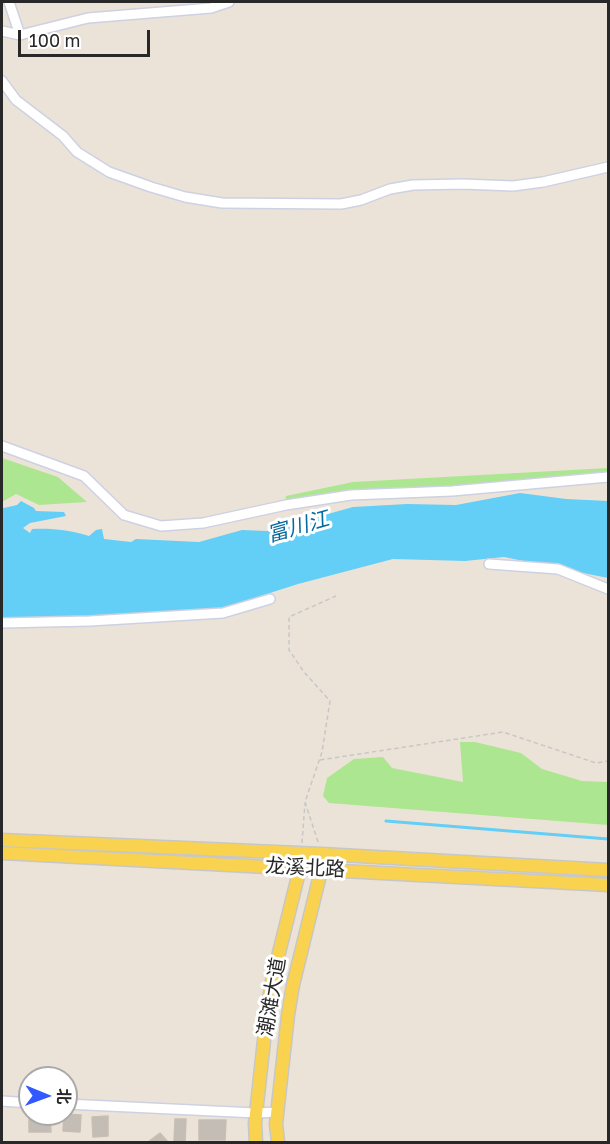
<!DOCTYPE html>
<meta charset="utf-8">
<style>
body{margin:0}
#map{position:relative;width:610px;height:1144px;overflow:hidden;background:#ece3d8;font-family:"Golos Text","Noto Sans SC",sans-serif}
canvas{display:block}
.frame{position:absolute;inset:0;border:3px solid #282828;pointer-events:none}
.north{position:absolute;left:18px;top:1066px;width:60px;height:60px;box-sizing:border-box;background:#fff;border:2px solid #a9a9a9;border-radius:50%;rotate:91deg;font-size:16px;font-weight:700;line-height:24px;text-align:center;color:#282828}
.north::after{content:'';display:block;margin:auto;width:21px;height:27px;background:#3258ff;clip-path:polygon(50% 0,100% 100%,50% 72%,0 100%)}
.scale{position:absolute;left:18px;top:30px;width:132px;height:27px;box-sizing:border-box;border:3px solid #282828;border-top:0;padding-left:8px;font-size:18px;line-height:21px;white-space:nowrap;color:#282828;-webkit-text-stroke:4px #fff;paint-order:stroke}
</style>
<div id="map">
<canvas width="610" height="1144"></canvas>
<div class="frame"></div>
<div class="north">北</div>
<div class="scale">100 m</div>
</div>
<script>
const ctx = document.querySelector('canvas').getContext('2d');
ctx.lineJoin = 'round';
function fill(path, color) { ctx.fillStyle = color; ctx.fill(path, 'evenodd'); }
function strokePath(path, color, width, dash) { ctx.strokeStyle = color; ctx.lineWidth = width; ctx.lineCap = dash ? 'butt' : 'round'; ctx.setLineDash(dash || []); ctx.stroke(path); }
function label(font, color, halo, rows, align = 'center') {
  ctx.font = font + ' "Golos Text","Noto Sans SC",sans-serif'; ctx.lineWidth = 6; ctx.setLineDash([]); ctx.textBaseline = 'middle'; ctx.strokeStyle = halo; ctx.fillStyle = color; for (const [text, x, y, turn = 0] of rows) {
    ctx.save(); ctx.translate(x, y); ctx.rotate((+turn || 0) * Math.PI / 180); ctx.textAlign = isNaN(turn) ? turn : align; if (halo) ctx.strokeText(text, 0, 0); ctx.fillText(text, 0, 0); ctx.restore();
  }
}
const green = new Path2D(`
 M2,458L58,477L87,502L39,505L16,494L2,502Z
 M608,468V475L285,502L286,496L353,482Z
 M460,742H475L521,753L542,769L582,781L608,782V825L329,803L323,796L327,778L354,759L383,757L392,768L463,782Z`);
const water = new Path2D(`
 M520,493L566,499L608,501V578L504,557L465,561L393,559L298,584L220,609L34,620L2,618V507L4,508L17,505L21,501L34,508L36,511L64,512L66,516L30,523L23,528L30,533L32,529C52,528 70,530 89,536L96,530L102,529L104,539L131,542L136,539L199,542L242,530L267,531L353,507L407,504L456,505Z`);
const stream = new Path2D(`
 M386,821L608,839`);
const building = new Path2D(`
 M29,1113L50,1114L51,1132H29Z
 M64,1114L81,1115L80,1132L63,1131Z
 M108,1116V1136L93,1137L92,1117Z
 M175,1119H186L185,1142H174Z
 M199,1120H226L225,1140H199Z
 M160,1133L168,1142H148Z`);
const path = new Path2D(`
 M320,760L503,732L596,763L608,761
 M318,842L305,802L322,752L330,701L304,672L289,650V617L336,596
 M302,843L305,803`);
const minor = new Path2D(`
 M9,2L20,35
 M2,31L20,35L88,18L211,8L229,2
 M2,81L16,100L63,136L77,152L109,172L151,187L185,197L222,203L341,204L361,200L390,189L413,185L463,184L513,186L543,182L608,167
 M2,446L84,476L124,515L161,526L203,523L286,505L351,495L452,491L608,477
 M489,564L558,569L608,589
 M2,623L90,621L223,613L270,599
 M2,1101L30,1103
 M66,1104L256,1113L278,1112`);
const major = new Path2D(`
 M2,840L322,854L608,870
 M2,853L608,885
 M256,1142L255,1123L267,1013L272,981L300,868V860
 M278,1142L276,1124L288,1015L293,985L321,871V863`);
const streetNames = [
 ["龙溪北路",305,868,3],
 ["潮滩大道",272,997,-80]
];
const waterNames = [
 ["富川江",298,527,-16]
];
fill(green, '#ade690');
fill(water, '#63cef6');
strokePath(stream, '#63cef6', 3);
fill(building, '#c3bdb5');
strokePath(building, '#c7bfb2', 1.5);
strokePath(minor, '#cdd1e2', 12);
strokePath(major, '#c7c7c7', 15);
strokePath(path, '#c7c7c7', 1.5, [4.5, 3]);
strokePath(minor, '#fff', 9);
strokePath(major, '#f9d250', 12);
label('20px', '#282828', '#fff', streetNames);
label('italic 21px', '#056a9f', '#fff', waterNames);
</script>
